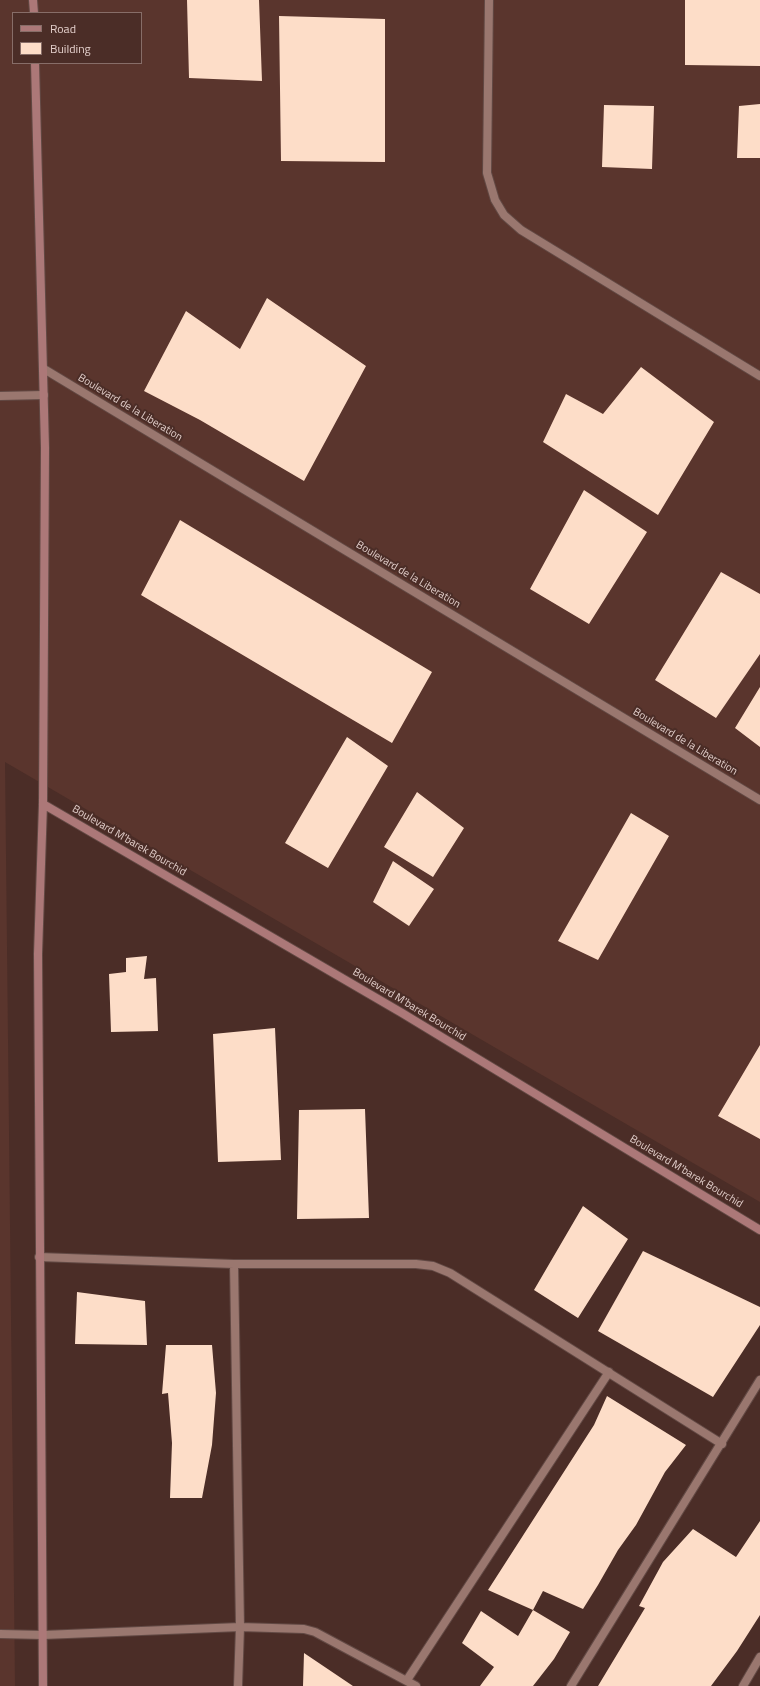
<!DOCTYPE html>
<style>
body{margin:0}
#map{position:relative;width:760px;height:1686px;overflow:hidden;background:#4b2d27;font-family:"Titillium Web",sans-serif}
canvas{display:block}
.legend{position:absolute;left:12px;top:12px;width:130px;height:52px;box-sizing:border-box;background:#4b2d27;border:1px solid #876d68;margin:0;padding:5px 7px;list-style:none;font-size:12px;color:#e2ceca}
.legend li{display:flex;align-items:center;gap:8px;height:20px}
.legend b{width:20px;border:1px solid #876d68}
</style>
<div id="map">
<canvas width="760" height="1686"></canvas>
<ul class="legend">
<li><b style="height:5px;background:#ac7878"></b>Road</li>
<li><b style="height:11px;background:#fdddc8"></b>Building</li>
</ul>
</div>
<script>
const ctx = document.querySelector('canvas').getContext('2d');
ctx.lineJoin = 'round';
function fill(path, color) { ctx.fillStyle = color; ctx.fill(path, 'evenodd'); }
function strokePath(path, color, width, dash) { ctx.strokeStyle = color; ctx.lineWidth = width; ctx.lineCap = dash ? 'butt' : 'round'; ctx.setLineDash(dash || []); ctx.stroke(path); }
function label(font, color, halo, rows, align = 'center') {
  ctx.font = font + ' "Titillium Web",sans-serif'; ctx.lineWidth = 4; ctx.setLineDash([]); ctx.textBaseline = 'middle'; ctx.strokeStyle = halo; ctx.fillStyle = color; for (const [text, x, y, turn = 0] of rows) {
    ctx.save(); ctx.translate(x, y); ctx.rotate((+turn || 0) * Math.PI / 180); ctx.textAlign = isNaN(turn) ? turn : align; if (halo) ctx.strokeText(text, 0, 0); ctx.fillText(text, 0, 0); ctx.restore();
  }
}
const built = new Path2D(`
 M0,0H760V1202L5,762L15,1686H0ZM13,13H141V63H13Z`);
const building = new Path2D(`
 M187,0H259L262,81L189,78Z
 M685,0H760V66L685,65Z
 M279,16L385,19V162L281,161Z
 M760,104V158H737L739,106Z
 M604,105L654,106L652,169L602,167Z
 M267,298L366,366L304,481L200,420L144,391L186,311L240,349Z
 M641,367L714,422L658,515L543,442L566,394L603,414Z
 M584,490L647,532L589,624L530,589Z
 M180,520L432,672L392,743L141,595Z
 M721,572L760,594V654L716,718L655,680Z
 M760,687V747L735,728Z
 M347,737L388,766L328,868L285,843Z
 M417,792L464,828L433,877L384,847Z
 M631,813L669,836L598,960L558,941Z
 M393,861L434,889L409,926L373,902Z
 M147,956L144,979L156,978L158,1031L111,1032L109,974L126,972V958Z
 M275,1028L281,1160L218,1162L213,1034Z
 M760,1045V1139L718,1116Z
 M365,1109L369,1218L297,1219L299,1110Z
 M583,1206L628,1239L578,1318L534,1290Z
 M643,1251L760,1307V1325L713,1397L598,1331Z
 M77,1292L145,1301L147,1345L75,1344Z
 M166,1345H212L216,1393L212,1445L202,1498H170L172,1443L168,1393L162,1394Z
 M607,1396L686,1445L665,1472L636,1525L618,1550L598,1585L583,1609L543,1591L533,1610L570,1632L554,1659L533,1686H480L494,1667L462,1643L481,1611L518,1636L533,1610L488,1590L594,1425Z
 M760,1521V1615L737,1651L711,1686H598L645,1608L639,1606L663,1562L693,1529L736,1557Z
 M304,1653L353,1686H303Z`);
const lane = new Path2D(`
 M489,0L487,173L495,200L504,215L521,230L760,376`);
const street = new Path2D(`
 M44,369L760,800
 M0,396L44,395
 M39,1257L234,1264H416L433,1266L450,1273L722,1444
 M234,1264L240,1627L238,1686
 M0,1634L43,1635L240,1627L304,1629L315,1632L343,1647L416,1686
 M407,1680L609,1372
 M571,1686L760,1380
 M743,1686L760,1657`);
const secondary = new Path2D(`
 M33,0L34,13
 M35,63L45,448L43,804L38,954L43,1686
 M43,804L402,1013L760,1230`);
const streetNames = [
 ["Boulevard de la Liberation",130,408,31],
 ["Boulevard de la Liberation",408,575,31],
 ["Boulevard de la Liberation",685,742,31],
 ["Boulevard M'barek Bourchid",129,841,30],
 ["Boulevard M'barek Bourchid",409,1005,31],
 ["Boulevard M'barek Bourchid",686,1172,31]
];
fill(built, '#5a352d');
fill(building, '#fdddc8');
strokePath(lane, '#624944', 10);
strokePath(street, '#624944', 10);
strokePath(secondary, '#624944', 10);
strokePath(lane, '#9a776f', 8);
strokePath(street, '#9a776f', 8);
strokePath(secondary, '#ac7878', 8);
label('11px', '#e2ceca', '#4b2d27', streetNames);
</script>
